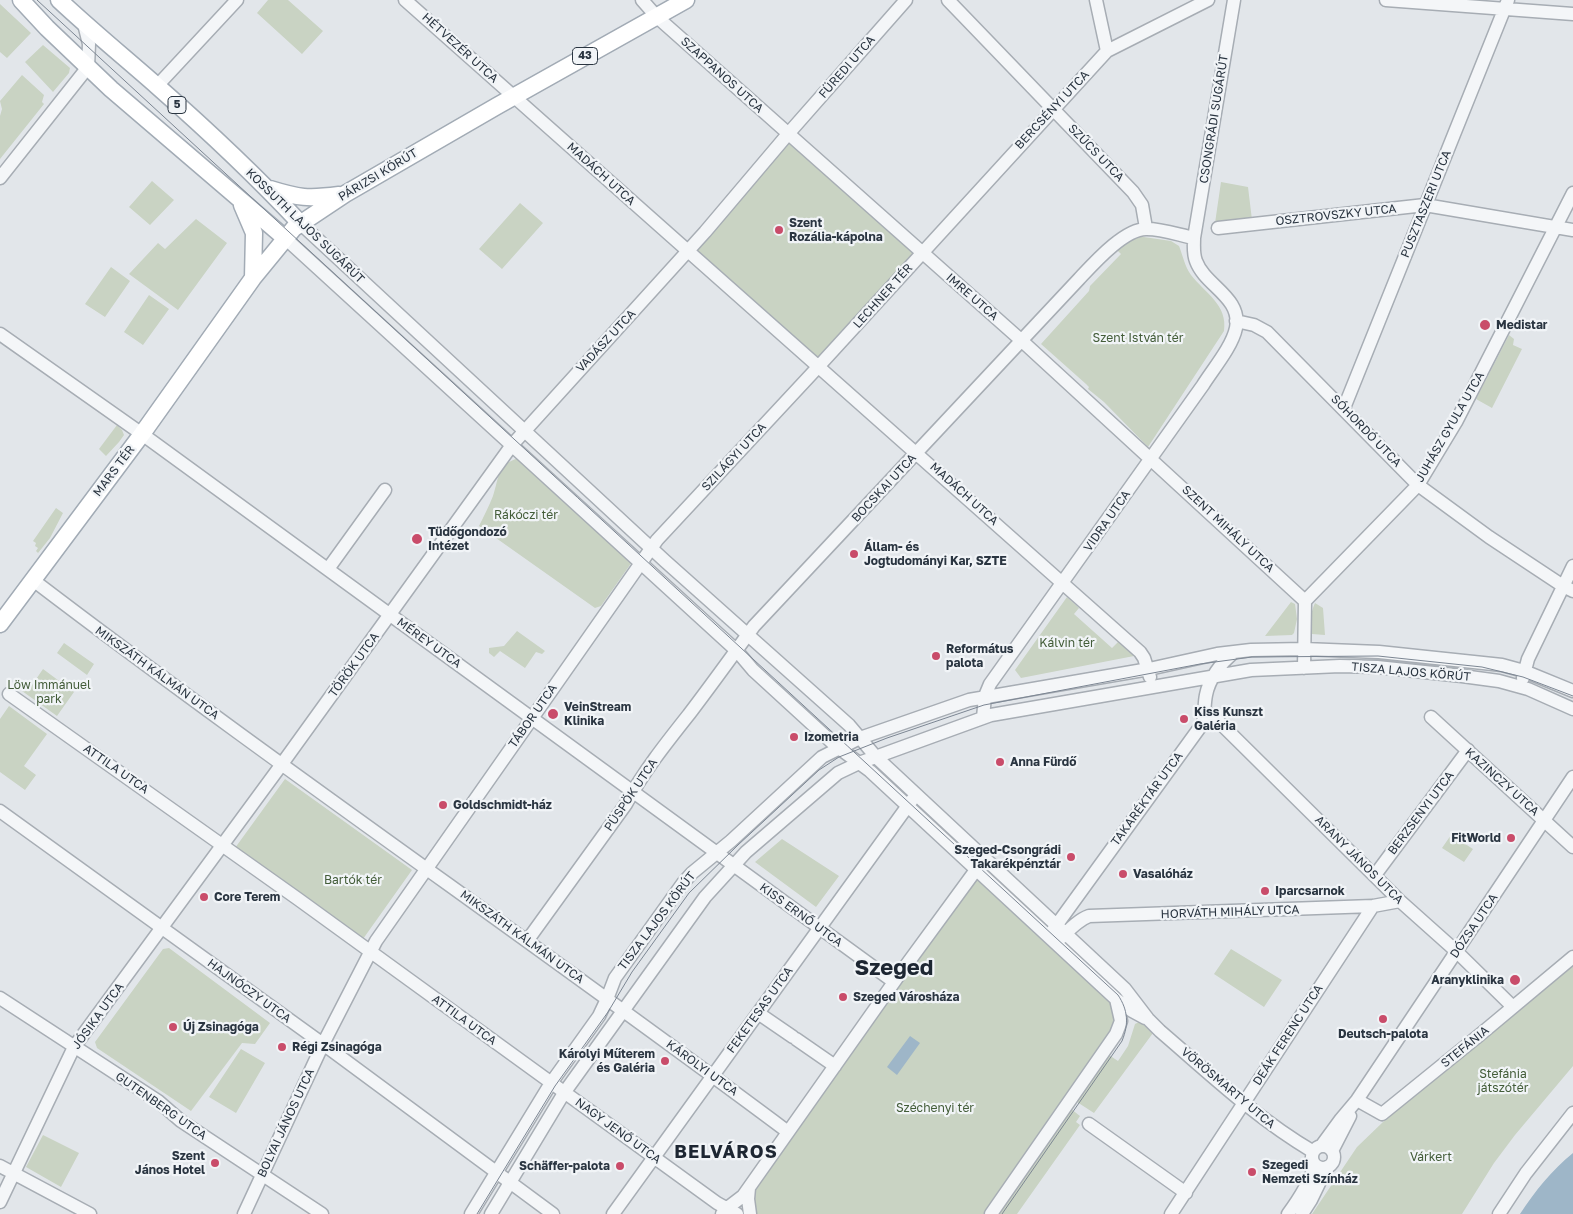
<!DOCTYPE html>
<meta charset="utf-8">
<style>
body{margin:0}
canvas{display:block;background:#e2e6ea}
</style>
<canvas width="1573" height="1214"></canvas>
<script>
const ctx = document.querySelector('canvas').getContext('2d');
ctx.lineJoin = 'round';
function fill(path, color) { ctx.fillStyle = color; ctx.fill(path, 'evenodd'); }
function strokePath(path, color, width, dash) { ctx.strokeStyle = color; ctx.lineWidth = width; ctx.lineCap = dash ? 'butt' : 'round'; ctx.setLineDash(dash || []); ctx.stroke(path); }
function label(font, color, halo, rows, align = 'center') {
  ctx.font = font + ' "Golos Text",sans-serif'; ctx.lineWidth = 4.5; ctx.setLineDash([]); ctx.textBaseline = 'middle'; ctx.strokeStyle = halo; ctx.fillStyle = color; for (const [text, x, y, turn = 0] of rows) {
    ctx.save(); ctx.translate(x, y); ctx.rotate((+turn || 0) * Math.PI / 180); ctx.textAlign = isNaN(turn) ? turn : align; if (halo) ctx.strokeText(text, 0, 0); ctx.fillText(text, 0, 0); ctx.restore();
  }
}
const green = new Path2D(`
 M268,0H288L323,31L302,54L257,13Z
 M0,4L31,33L7,58L0,52Z
 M43,45L70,68L69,73L53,92L25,62Z
 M22,75L44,95L42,102L44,104L0,159V116L2,109L0,101Z
 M788,134L922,253L818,367L688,252Z
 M152,181L174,200L150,225L129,207Z
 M1221,182L1248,187L1252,220L1215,223Z
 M520,203L543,223L502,269L479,249Z
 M196,219L227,243L178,310L129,274L158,243L165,249Z
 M1137,236L1171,241L1179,246C1183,256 1185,267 1191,275C1205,293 1228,305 1224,331L1148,447L1104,402L1088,389L1089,387L1086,384L1041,344L1089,291L1090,286L1121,254L1115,248Z
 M111,267L130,281L105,317L85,304Z
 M149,295L169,309L143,345L124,332Z
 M1509,335L1514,339L1513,345L1522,349L1492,408L1476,399Z
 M117,425L122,430L124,435L119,442L106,456L99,449Z
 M518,458L632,562L601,606L595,608L479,526C484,516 489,506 493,496C499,478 497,465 518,458Z
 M56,508L63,513L50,538L38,553L36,551L38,548L35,546L36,543L33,541Z
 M1067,597L1079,608L1074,614L1112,648L1118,642L1134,656L1021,678L1015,670Z
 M1291,602L1295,604L1297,619L1294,633L1292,635L1265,636Z
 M1315,603L1323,608L1325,635L1312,634C1310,623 1310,614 1315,603Z
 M517,631L545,651L542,654L536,652L525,668L500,651L494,657L489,653V648L504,646Z
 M64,643L94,664L87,675L57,653Z
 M43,669L74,692L57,716L22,691L24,688L28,691Z
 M9,706L47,734L24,766L36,775L25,790L0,772V719Z
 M285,779L412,870L363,939L235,848Z
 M1451,835L1473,849L1464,862L1442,848Z
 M782,839L839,876L816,907L755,862Z
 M976,869L1116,999L1121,1016L991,1214H750L748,1199Z
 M169,948L270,1023L255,1044L242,1043L191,1111L97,1048L95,1042L163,949Z
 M1231,949L1282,980L1264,1007L1214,974Z
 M1573,965V1066L1515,1135L1494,1163L1462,1214H1312L1357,1147L1383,1122Z
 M1139,1022L1145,1025L1153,1033L1094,1113L1077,1102L1109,1055L1118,1061L1128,1046L1135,1024Z
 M241,1049L265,1063L236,1113L209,1097Z
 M1071,1109L1080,1116L1076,1122L1080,1125L1017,1214H998Z
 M43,1135L79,1153L61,1187L26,1167Z`);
const water = new Path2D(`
 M910,1036L920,1043L897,1075L887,1067Z
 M1573,1153V1214H1520C1535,1191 1552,1170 1573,1153Z`);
const minor = new Path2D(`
 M405,0L1140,652L1144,658L1150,677
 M642,0L657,17L1022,341L1305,601
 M948,0L1133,192L1142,205L1146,228
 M1096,0L1107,51
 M1386,0L1573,14
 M157,86L237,0
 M0,178L88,67L89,44L84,24
 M300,223L665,561L849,725L876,757L1125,989L1148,1019L1160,1031C1209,1073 1256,1118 1312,1151
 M1218,228L1425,205L1573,230
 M285,238L737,651L753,670L836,746L870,771L1116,999L1132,1011L1145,1018
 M1236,321L1254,325L1267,332L1418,485L1489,537L1563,586L1573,591
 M0,334L142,434L894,982
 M1344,408L1508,0
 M328,569L385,490
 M33,580C281,769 538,945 788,1132
 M1304,668L1305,601L1418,485L1456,422L1573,193
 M1523,678L1528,659L1573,566
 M9,694L298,899L717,1203L737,1214
 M1206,712L1217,720L1400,901L1456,951L1513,1007
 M1431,717L1573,847
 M983,718L985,696L990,684L1203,385C1213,369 1232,347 1236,328C1242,297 1205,286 1196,261C1193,254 1194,246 1194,238L1234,0
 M0,811L323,1044L553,1214
 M1375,875L1468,750
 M1053,930L1203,723C1205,713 1204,705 1206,695C1209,679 1221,663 1233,653
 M1061,938C1069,930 1078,920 1089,916L1373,906L1400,901
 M527,941L626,804C643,772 667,742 690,713C712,684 733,655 754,626L1079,279C1094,263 1125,228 1147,229C1162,229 1179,235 1194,238
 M0,998L158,1101L181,1121L322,1214
 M758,1013L793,1037
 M796,1039L835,1066
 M1357,1100L1382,1114L1482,1033L1573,957
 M1089,1124L1186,1193
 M1322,1145L1341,1119L1357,1100L1573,777
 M1312 1157a11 11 0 1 1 22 0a11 11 0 1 1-22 0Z
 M1332,1151L1350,1116
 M0,1166L90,1214
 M749,1188L748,1199L750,1214
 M0,1202L74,1047L279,768L512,445L705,232L788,134L906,0
 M244,1214L323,1044L376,941L657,540L818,367L1107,51L1208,0
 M471,1214L551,1083L599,1016L607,999L615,978L683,883L692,873L731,841L822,757L860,738L969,700L1149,669L1217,654L1251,650L1304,649L1379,652L1502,665L1524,671L1573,691
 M491,1214L564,1093L705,897L746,852L838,773L859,763L991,715L1251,670L1340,666L1377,667L1462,676L1499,681L1528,689L1573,709
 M613,1214L912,800
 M722,1214L726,1209L743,1196L899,975L981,863
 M991,1214L1116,1034L1121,1021L1116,999
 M1171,1214L1373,906
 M1288,1214C1299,1199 1309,1184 1315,1165
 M1302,1214L1311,1200L1327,1167
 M1499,1214L1526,1173L1573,1113`);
const major = new Path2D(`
 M21,0L47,28L111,89L285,238
 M59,0C91,30 124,57 157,86C206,129 255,175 300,223
 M270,189C299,198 308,199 339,195
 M242,205L254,233L253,278
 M0,624L142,434L253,278L294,228L345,194L497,106L686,0`);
const tram = new Path2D(`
 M37,0L1118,995C1128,1010 1129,1024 1122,1041L1002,1214
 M477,1214L555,1086L608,1012L632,972L689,893L738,845L819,770L839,757L887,738L984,705L1200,664L1252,657L1378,656L1482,667L1523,677L1573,696`);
const markers = [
 [779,230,5,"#c94c6a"],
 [1485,325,6,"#c94c6a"],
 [417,539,6,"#c94c6a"],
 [854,554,5,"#c94c6a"],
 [936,656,5,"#c94c6a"],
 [553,714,6,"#c94c6a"],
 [1184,719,5,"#c94c6a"],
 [794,737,5,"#c94c6a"],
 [1000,762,5,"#c94c6a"],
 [443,805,5,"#c94c6a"],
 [1511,838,5,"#c94c6a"],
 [1071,857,5,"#c94c6a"],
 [1123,874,5,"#c94c6a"],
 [1265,891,5,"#c94c6a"],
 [204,897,5,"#c94c6a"],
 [1515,980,6,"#c94c6a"],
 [843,997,5,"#c94c6a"],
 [1383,1019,5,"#c94c6a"],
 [173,1027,5,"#c94c6a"],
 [282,1047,5,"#c94c6a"],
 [665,1061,5,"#c94c6a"],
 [215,1163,5,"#c94c6a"],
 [620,1166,5,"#c94c6a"],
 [1252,1172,5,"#c94c6a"]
];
const shields = [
 [585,56,25],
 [177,105,18]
];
const shieldNames = [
 ["43",585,56],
 ["5",177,105]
];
const streetNames = [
 ["HÉTVEZÉR UTCA",460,48,42],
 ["FÜREDI UTCA",847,67,-49],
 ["SZAPPANOS UTCA",722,75,42],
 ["BERCSÉNYI UTCA",1052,110,-47],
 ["CSONGRÁDI SUGÁRÚT",1214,119,-81],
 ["SZŰCS UTCA",1096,153,46],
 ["MADÁCH UTCA",601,174,42],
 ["PÁRIZSI KÖRÚT",378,175,-31],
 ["PUSZTASZERI UTCA",1426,204,-68],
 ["OSZTROVSZKY UTCA",1336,215,-6],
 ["KOSSUTH LAJOS SUGÁRÚT",305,226,44],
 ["LECHNER TÉR",883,296,-48],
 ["IMRE UTCA",972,297,41],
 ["VADÁSZ UTCA",606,341,-47],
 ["JUHÁSZ GYULA UTCA",1450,427,-60],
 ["SÓHORDÓ UTCA",1366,431,46],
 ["SZILÁGYI UTCA",734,457,-47],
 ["MARS TÉR",114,471,-53],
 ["BOCSKAI UTCA",884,488,-47],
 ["MADÁCH UTCA",964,494,42],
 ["VIDRA UTCA",1107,521,-55],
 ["SZENT MIHÁLY UTCA",1228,529,43],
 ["MÉREY UTCA",429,643,36],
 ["TÖRÖK UTCA",354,665,-54],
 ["TISZA LAJOS KÖRÚT",1411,672,5],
 ["MIKSZÁTH KÁLMÁN UTCA",157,673,36],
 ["TÁBOR UTCA",533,716,-55],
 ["ATTILA UTCA",116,769,35],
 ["KAZINCZY UTCA",1502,782,42],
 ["PÜSPÖK UTCA",631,795,-56],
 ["TAKARÉKTÁR UTCA",1147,799,-54],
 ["BERZSENYI UTCA",1421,813,-53],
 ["ARANY JÁNOS UTCA",1359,860,45],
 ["HORVÁTH MIHÁLY UTCA",1230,912,-2],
 ["KISS ERNŐ UTCA",801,915,36],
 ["TISZA LAJOS KÖRÚT",657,921,-53],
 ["DÓZSA UTCA",1474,926,-56],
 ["MIKSZÁTH KÁLMÁN UTCA",522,937,36],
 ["HAJNÓCZY UTCA",249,991,36],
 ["FEKETESAS UTCA",760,1010,-54],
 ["JÓSIKA UTCA",98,1016,-54],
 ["ATTILA UTCA",464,1020,36],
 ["DEÁK FERENC UTCA",1288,1035,-57],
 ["STEFÁNIA",1465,1047,-39],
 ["KÁROLYI UTCA",702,1068,36],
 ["VÖRÖSMARTY UTCA",1228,1088,40],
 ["GUTENBERG UTCA",161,1106,35],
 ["BOLYAI JÁNOS UTCA",286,1123,-65],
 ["NAGY JENŐ UTCA",618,1131,36]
];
const poiNames = [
 ["Szent",789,223],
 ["Rozália-kápolna",789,237],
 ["Medistar",1496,325],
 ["Tüdőgondozó",428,532],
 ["Intézet",428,546],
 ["Állam- és",864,547],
 ["Jogtudományi Kar, SZTE",864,561],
 ["Református",946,649],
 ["palota",946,663],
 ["VeinStream",564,707],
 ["Klinika",564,721],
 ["Kiss Kunszt",1194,712],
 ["Galéria",1194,726],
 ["Izometria",804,737],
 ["Anna Fürdő",1010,762],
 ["Goldschmidt-ház",453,805],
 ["FitWorld",1501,838,"right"],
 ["Szeged-Csongrádi",1061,850,"right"],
 ["Takarékpénztár",1061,864,"right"],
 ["Vasalóház",1133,874],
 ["Iparcsarnok",1275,891],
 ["Core Terem",214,897],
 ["Aranyklinika",1504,980,"right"],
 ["Szeged Városháza",853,997],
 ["Új Zsinagóga",183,1027],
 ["Deutsch-palota",1383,1034,"center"],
 ["Régi Zsinagóga",292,1047],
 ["Károlyi Műterem",655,1054,"right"],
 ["és Galéria",655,1068,"right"],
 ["Szent",205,1156,"right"],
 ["János Hotel",205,1170,"right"],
 ["Szegedi",1262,1165],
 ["Nemzeti Színház",1262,1179],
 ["Schäffer-palota",610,1166,"right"]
];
const parkNames = [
 ["Szent István tér",1138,338],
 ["Rákóczi tér",526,515],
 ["Kálvin tér",1067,643],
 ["Löw Immánuel",49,685],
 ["park",49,699],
 ["Bartók tér",353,880],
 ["Stefánia",1503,1074],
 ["játszótér",1503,1088],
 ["Széchenyi tér",935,1108],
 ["Várkert",1431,1157]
];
const districtNames = [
 ["BELVÁROS",726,1152]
];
const townNames = [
 ["Szeged",894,968]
];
fill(green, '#c9d3c3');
fill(water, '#9eb6c8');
strokePath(minor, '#a7adb4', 15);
strokePath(major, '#a2abb5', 19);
strokePath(minor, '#f4f6f8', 12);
strokePath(major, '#fff', 16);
strokePath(tram, '#7c8693', 1);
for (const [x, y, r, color] of markers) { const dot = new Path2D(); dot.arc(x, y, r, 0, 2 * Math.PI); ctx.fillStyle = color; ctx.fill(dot); strokePath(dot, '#f1f4f7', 2); }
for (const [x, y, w] of shields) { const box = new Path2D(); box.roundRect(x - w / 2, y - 8.5, w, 17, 4); ctx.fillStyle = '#f1f4f7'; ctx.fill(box); strokePath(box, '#2a3541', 1); }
label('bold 11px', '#2a3541', null, shieldNames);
label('12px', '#2a3541', '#f1f4f7', streetNames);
label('bold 12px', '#2a3541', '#f1f4f7', poiNames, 'left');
label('12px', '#425c38', '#f1f4f7', parkNames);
ctx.letterSpacing = '1px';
label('bold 18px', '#1d2632', '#f1f4f7', districtNames);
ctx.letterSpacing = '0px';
label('bold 22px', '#1d2632', '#f1f4f7', townNames);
</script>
